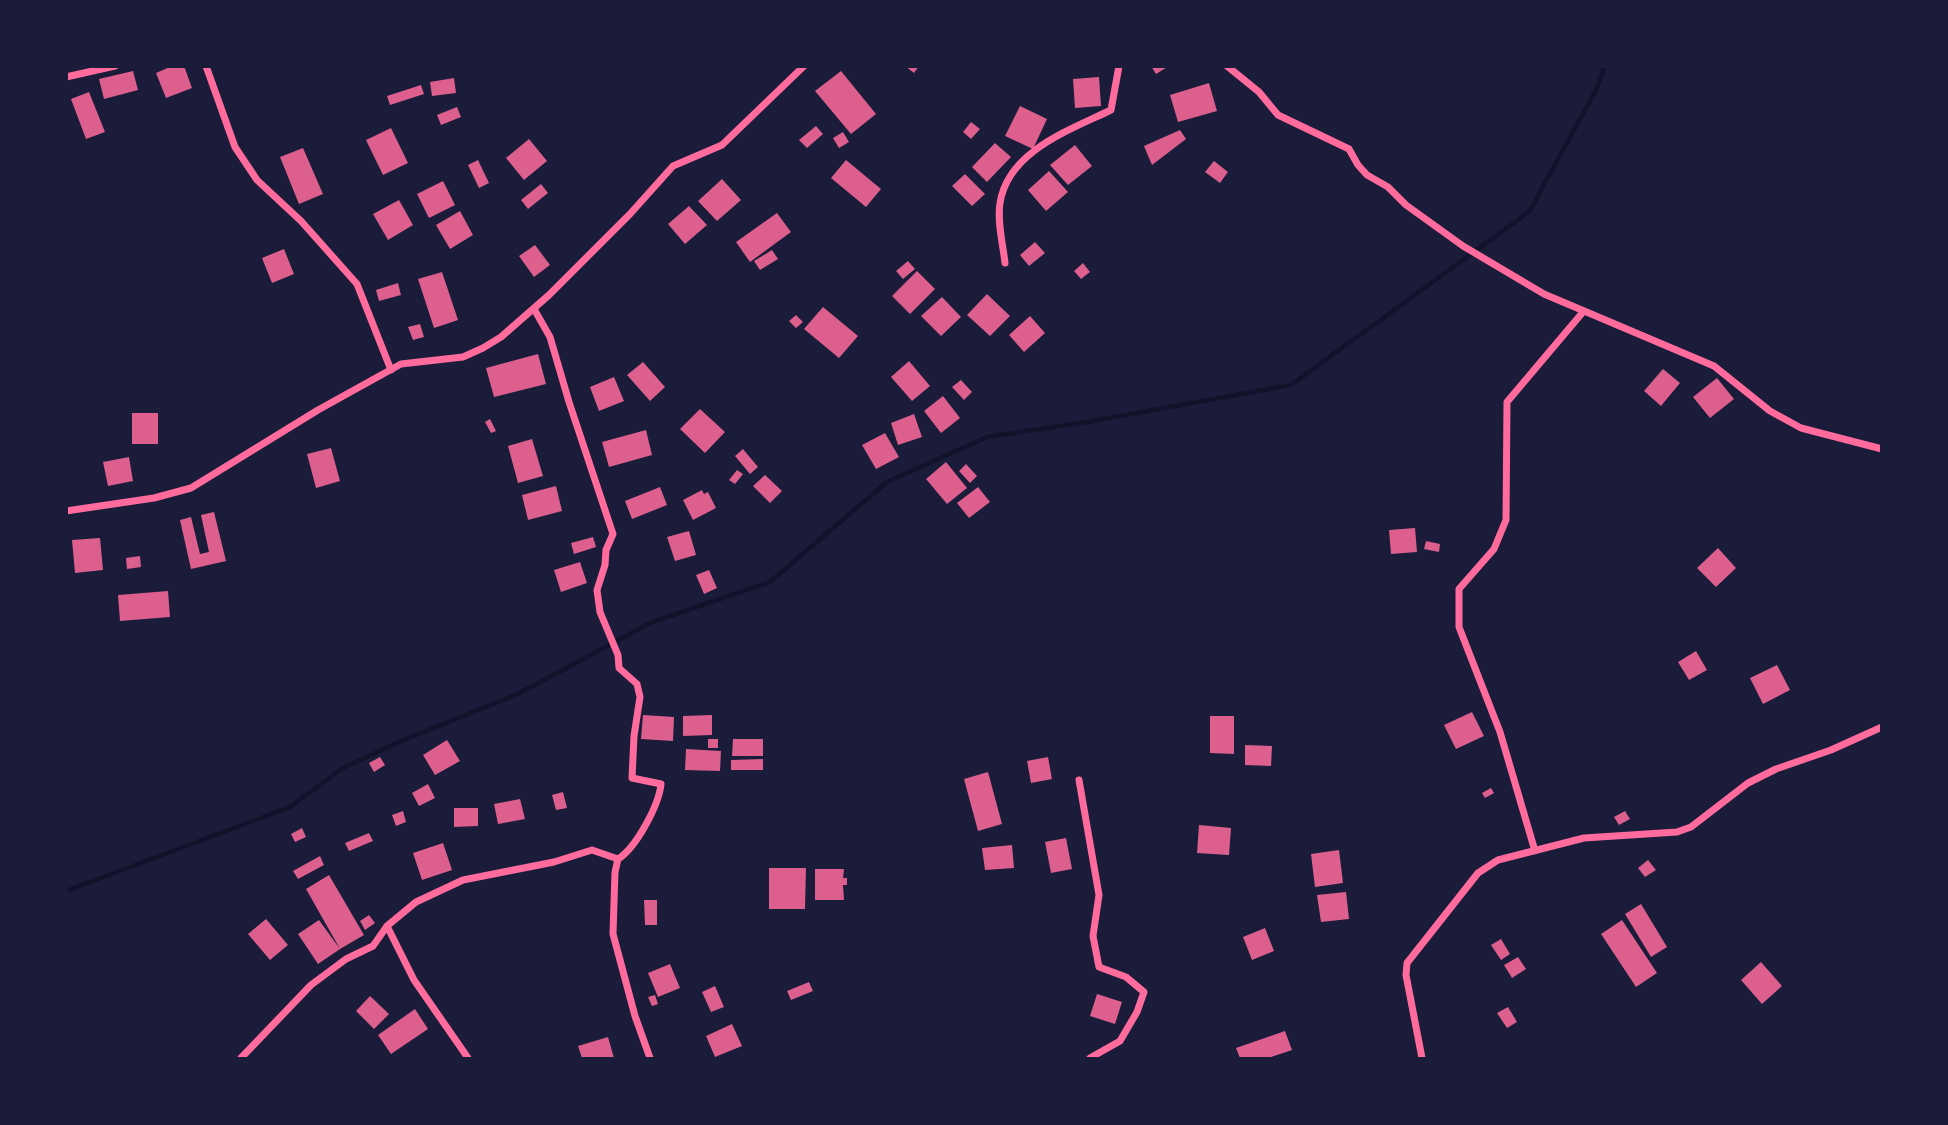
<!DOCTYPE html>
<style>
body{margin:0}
#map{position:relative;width:1948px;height:1125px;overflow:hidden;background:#1b1b3a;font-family:"Archivo Narrow",sans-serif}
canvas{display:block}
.frame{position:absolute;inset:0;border:68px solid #1b1b3a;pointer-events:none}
</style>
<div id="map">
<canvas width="1948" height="1125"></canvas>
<div class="frame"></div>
</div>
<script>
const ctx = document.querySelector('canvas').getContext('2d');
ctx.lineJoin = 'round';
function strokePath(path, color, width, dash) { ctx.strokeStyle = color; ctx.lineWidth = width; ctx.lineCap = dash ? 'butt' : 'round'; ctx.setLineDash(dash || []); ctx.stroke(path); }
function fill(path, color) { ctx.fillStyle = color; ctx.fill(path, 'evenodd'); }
const stream = new Path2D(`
 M66,891L290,807L343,768L401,741L518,694L652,622L770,582L887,482L987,437L1087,422L1291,385L1529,212L1596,90L1605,66`);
const building = new Path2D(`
 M172,66H184L192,88L166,98L156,73Z
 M905,66H919L914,73Z
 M1151,66H1169L1156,74Z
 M133,71L138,90L104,99L99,79Z
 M841,71L876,114L851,134L815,91Z
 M1099,77L1101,106L1075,108L1073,79Z
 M454,78L456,93L432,96L430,82Z
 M1209,83L1217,111L1178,122L1170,95Z
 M421,85L424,94L390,105L387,96Z
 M89,92L105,132L86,139L71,99Z
 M1020,106L1047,119L1033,149L1005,136Z
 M457,107L461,117L441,125L437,115Z
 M971,122L980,129L971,139L963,132Z
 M816,126L823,134L807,148L799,140Z
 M391,128L408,163L383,175L366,140Z
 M1180,130L1186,139L1152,165L1144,146Z
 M843,132L849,142L839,148L833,138Z
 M529,139L547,161L524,180L506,158Z
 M995,143L1011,157L987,182L972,167Z
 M1075,145L1092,166L1068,185L1050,165Z
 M303,148L323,194L299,204L280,157Z
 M478,160L489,183L479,188L468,165Z
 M846,160L881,189L866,207L831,178Z
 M1214,161L1228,172L1220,183L1205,172Z
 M1049,171L1068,192L1046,211L1028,190Z
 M965,174L985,194L972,206L952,186Z
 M722,179L741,200L717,221L698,201Z
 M443,181L455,205L429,218L417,194Z
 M541,184L548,193L528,209L521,200Z
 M399,200L413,225L388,240L373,214Z
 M689,206L707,225L685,244L668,224Z
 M460,211L473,235L450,249L436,225Z
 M777,213L791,232L750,262L736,242Z
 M1035,242L1045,253L1029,266L1020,255Z
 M535,245L550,265L534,277L519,256Z
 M284,249L294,274L272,283L262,258Z
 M772,250L778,259L760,270L754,261Z
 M908,261L915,269L903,279L896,271Z
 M1083,263L1090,272L1081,279L1074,271Z
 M917,271L935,289L910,314L892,296Z
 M442,272L458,320L434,328L418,279Z
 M398,283L401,295L379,301L376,290Z
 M987,294L1010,316L990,336L967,315Z
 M942,297L961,317L941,336L921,316Z
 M823,307L858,336L839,358L804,329Z
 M796,315L803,322L796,328L789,321Z
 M1030,316L1045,333L1024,352L1009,335Z
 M420,324L424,337L413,340L408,327Z
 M538,354L546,384L494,397L486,368Z
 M909,361L930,386L912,401L891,377Z
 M643,362L665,387L650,401L627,375Z
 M1663,369L1680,383L1661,406L1644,391Z
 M614,377L624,401L599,411L590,387Z
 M1717,378L1734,399L1710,418L1693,397Z
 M961,380L972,392L964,400L952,387Z
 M943,396L960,418L941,433L924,411Z
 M700,409L725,432L705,453L680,429Z
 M132,413H158V444H132Z
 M914,414L922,437L898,445L891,423Z
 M490,419L496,431L491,433L485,422Z
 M646,430L652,455L609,467L602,442Z
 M885,433L899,457L876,469L862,445Z
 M532,439L543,476L518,483L508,446Z
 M331,448L340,481L316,488L307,454Z
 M743,449L758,467L750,474L735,456Z
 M129,457L133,481L108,486L103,462Z
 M946,462L967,488L947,504L926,479Z
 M966,464L977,476L970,483L959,471Z
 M737,470L743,474L735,484L729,480Z
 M765,475L782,491L770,503L753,486Z
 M556,486L562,511L528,520L522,495Z
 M660,487L667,505L632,519L625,501Z
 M978,487L990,502L969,518L957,503Z
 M702,490L704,494L708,492L716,508L693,520L683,500Z
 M214,512L226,561L191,569L180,520L191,517L200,554L209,552L201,515Z
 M1415,528L1417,552L1391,554L1389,530Z
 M689,531L696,555L675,561L667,537Z
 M593,537L596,547L574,554L571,543Z
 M100,538L103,570L75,573L72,540Z
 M1426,541L1440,544L1439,552L1424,549Z
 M1718,548L1736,568L1716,587L1697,568Z
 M140,556L141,567L127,569L126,558Z
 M580,562L587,583L561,592L554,570Z
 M709,570L717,588L704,594L696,575Z
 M168,591L170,617L120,621L118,595Z
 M1696,651L1707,670L1689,680L1678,662Z
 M1777,665L1790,690L1763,704L1750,678Z
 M1472,712L1484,736L1456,749L1444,725Z
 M643,715L674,717L673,741L641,739Z
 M712,715V735L683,736V716Z
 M1210,716H1234V754L1210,753Z
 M708,739H718V748H708Z
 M733,739H763V756H732Z
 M447,740L460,761L435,775L423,755Z
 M1245,745L1272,746L1271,766L1245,765Z
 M686,749L721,751L720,771L685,770Z
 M380,757L385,765L374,772L369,763Z
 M1048,757L1052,779L1031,783L1027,761Z
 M763,759V770H731V760Z
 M988,772L1002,824L978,831L964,779Z
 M428,784L435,798L419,806L412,793Z
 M1491,788L1494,793L1485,798L1482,793Z
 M563,792L567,808L556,810L552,795Z
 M520,799L525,819L498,824L494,804Z
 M454,808H478V826L454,827Z
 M403,811L406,822L396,826L392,815Z
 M1625,811L1630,819L1619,825L1614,817Z
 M1199,825L1231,828L1229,855L1197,853Z
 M302,828L306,837L295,842L291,834Z
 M369,833L373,841L349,851L345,843Z
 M1066,838L1072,869L1051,873L1045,842Z
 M443,843L452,870L422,880L413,853Z
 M1012,845L1014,868L985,870L982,848Z
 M1339,850L1343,883L1315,887L1311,854Z
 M320,856L324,865L298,879L293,871Z
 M1648,860L1656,870L1645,877L1638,868Z
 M769,868H806L805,909H769Z
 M815,869H844L843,878H847V885H843L844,900H815Z
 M329,875L364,935L340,949L306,889Z
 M1346,892L1349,919L1321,922L1317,895Z
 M644,900H657V925H645Z
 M1641,904L1667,947L1651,957L1625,914Z
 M369,915L375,923L365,930L360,921Z
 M266,919L288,945L270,960L248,934Z
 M319,920L340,949L318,964L298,934Z
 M1622,920L1657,973L1636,987L1601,934Z
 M1265,928L1274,951L1252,960L1243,937Z
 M1501,939L1510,954L1501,960L1491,945Z
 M1518,957L1526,969L1512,978L1504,965Z
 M1761,962L1782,986L1762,1004L1741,980Z
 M670,964L680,988L658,997L648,973Z
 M809,982L813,991L791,1000L787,991Z
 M715,986L724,1007L711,1012L702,992Z
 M1097,994L1122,1002L1115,1024L1090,1016Z
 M655,995L658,1004L652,1006L648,997Z
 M370,996L389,1014L374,1029L356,1011Z
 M1508,1007L1517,1022L1507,1028L1497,1013Z
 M415,1009L428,1029L391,1054L378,1035Z
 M732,1024L742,1046L715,1057L706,1036Z
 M1285,1031L1292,1050L1268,1058H1240L1236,1048Z
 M608,1037L614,1058H582L578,1046Z`);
const minor = new Path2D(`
 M206,66L235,147L257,180L301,221L357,284L391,370
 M1227,66L1259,92L1278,115L1349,149L1358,165L1367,175L1388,187L1406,205L1463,246L1544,294L1714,366L1770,411L1801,428L1882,449
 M66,77L115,66
 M1005,263C1003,244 997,223 1000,203C1008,151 1070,130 1111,110L1119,66
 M534,309L550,337L569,402L613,534L606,550L605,565L597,590L600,612L618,655L619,668L637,684L640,697L634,736L632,778L661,784C659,805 636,848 618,859L615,872L613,934L635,1016L650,1058
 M66,511L154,498L191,488L318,410L401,364L463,357L483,348L501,337L549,295L630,214L673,166L722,145L804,66
 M1079,780L1099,895L1093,936L1099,967L1126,977L1144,992L1137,1012L1120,1041L1090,1058
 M1535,851L1500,732L1459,627V589L1494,549L1506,520L1507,402L1583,312
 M387,926L414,980L468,1058
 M241,1058L311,985L346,959L373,946L387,926L416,902L463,880L554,862L592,850L618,859
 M1422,1058L1406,975L1407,963L1478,873L1498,860L1584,838L1677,832L1691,827L1748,783L1776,769L1831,750L1882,727`);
strokePath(stream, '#12122b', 4.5);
fill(building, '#dd5f8e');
strokePath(minor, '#ff6b9d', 7);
</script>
